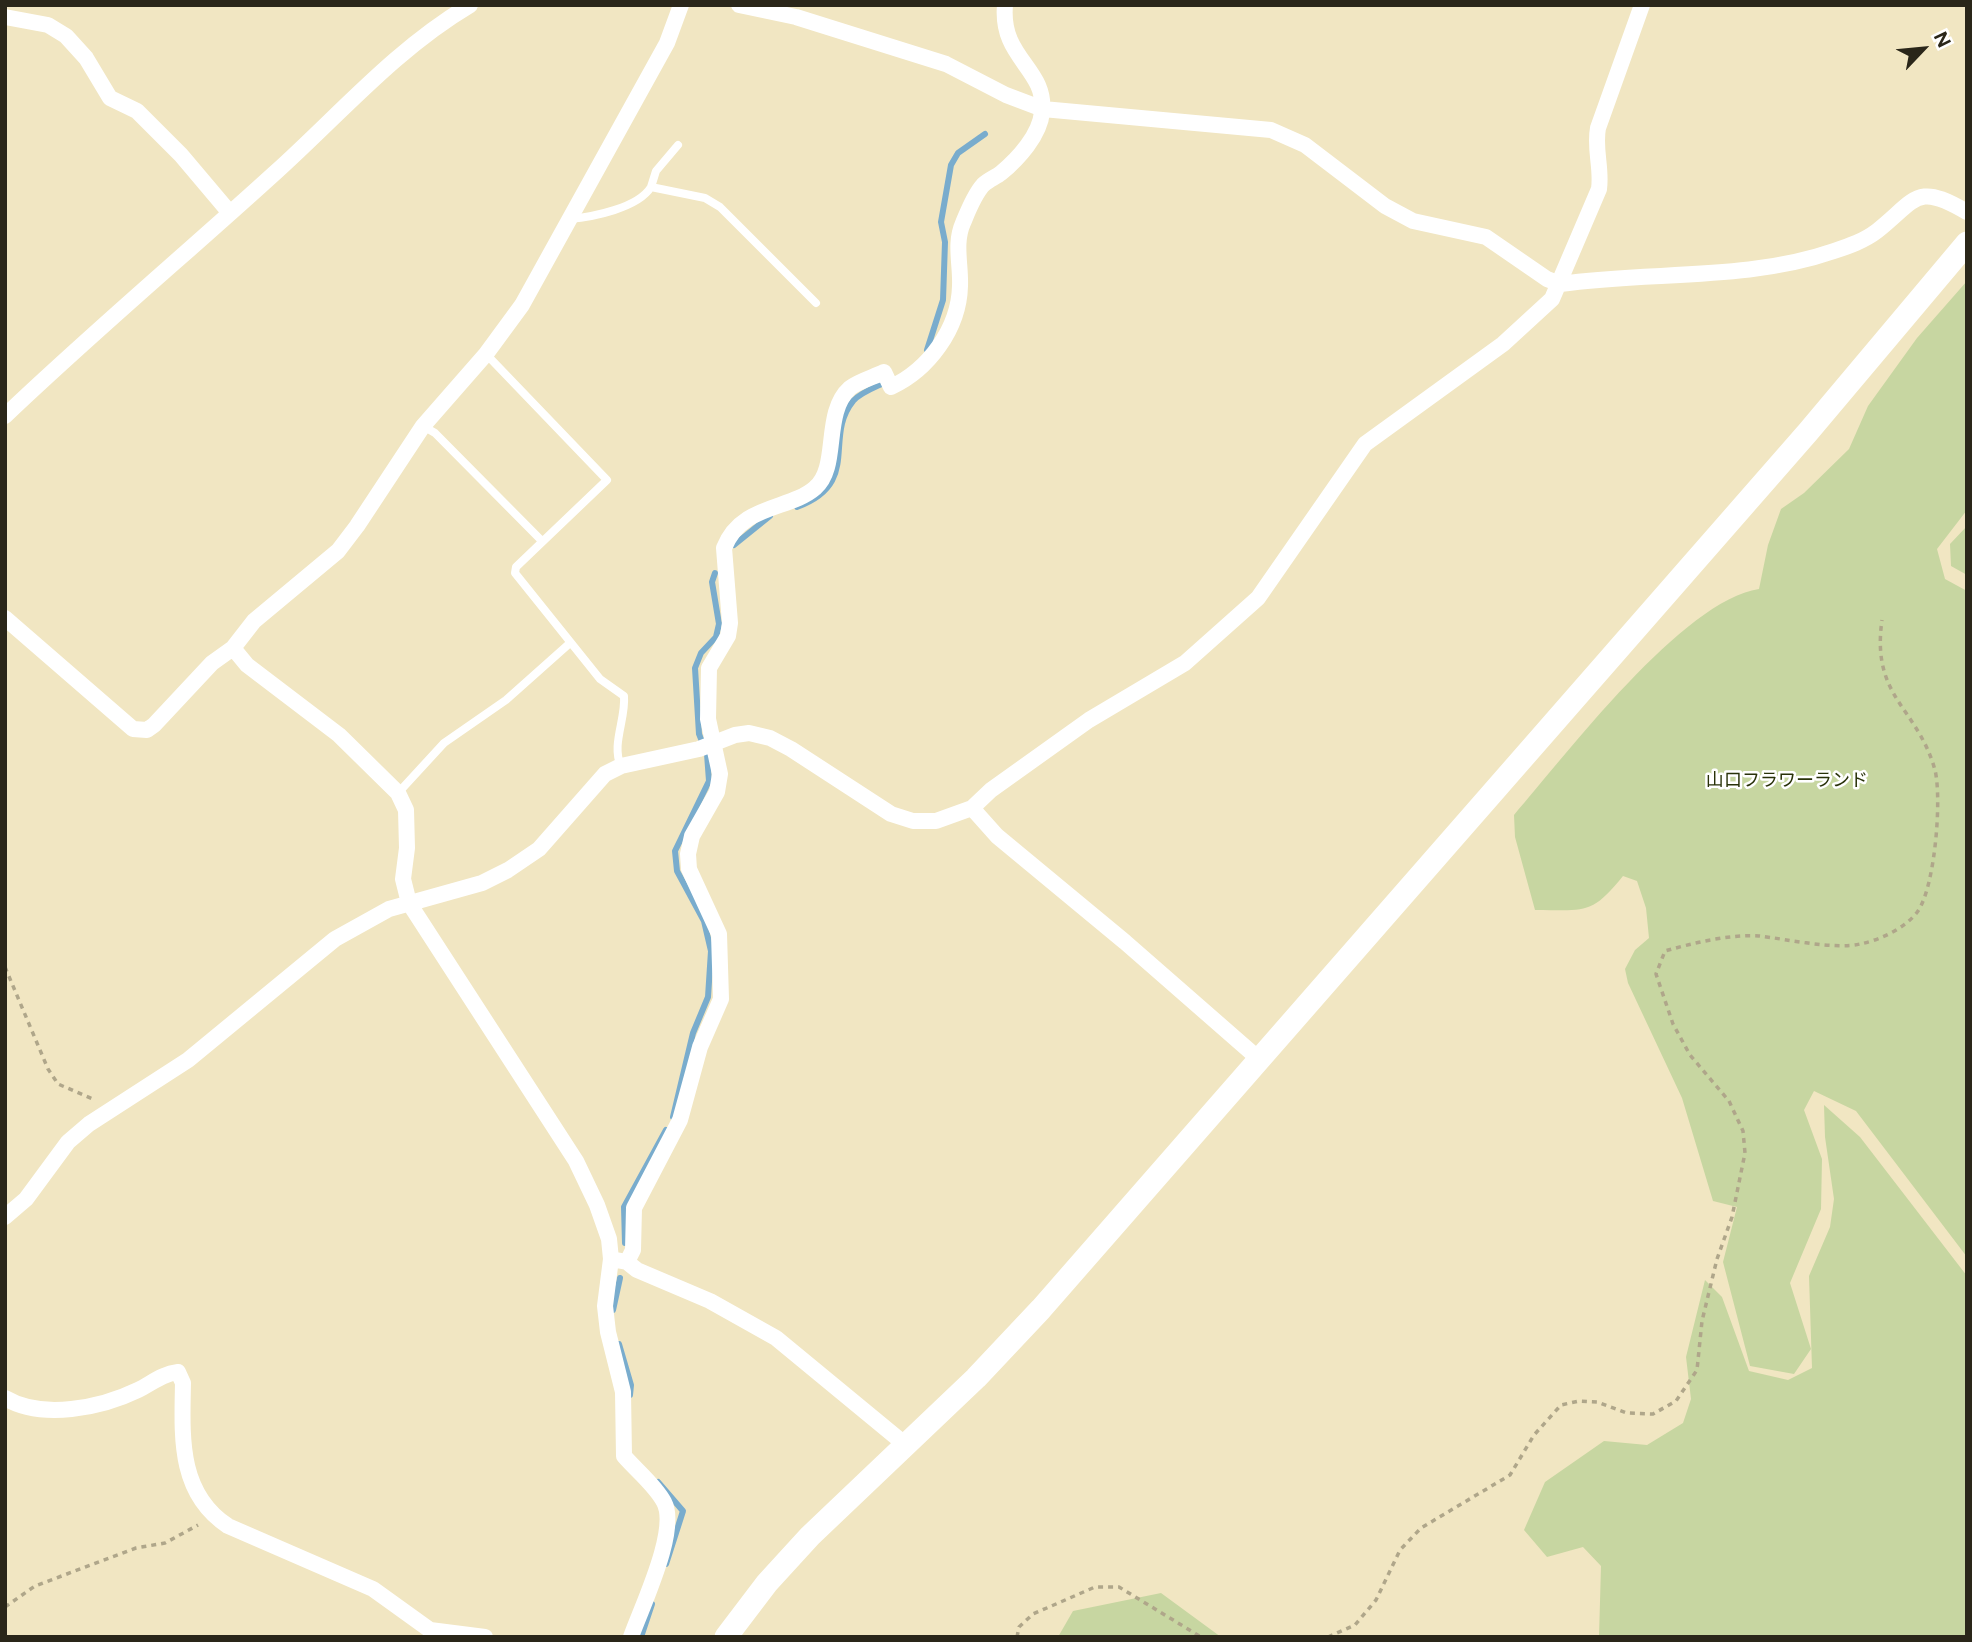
<!DOCTYPE html>
<meta charset="utf-8">
<style>
body{margin:0}
#map{position:relative;width:1972px;height:1642px;overflow:hidden;background:#f1e6c2;font-family:Figtree,sans-serif}
canvas{display:block}
.frame{position:absolute;inset:0;border:7px solid #2a2619;pointer-events:none}
.north{position:absolute;left:1888px;top:14px;width:70px;height:70px;-webkit-text-stroke:5px #fff;paint-order:stroke;rotate:64deg;font-size:19px;font-weight:700;line-height:28px;text-align:center;color:#2a2619}
.north::after{content:'';display:block;margin:auto;width:24px;height:32px;background:#2a2619;clip-path:polygon(50% 0,100% 100%,50% 72%,0 100%)}
</style>
<div id="map">
<canvas width="1972" height="1642"></canvas>
<div class="frame"></div>
<div class="north">N</div>
</div>
<script>
const ctx = document.querySelector('canvas').getContext('2d');
ctx.lineJoin = 'round';
function fill(path, color) { ctx.fillStyle = color; ctx.fill(path, 'evenodd'); }
function strokePath(path, color, width, dash) { ctx.strokeStyle = color; ctx.lineWidth = width; ctx.lineCap = dash ? 'butt' : 'round'; ctx.setLineDash(dash || []); ctx.stroke(path); }
function label(font, color, halo, rows, align = 'center') {
  ctx.font = font + ' Figtree,"Noto Sans JP",sans-serif'; ctx.lineWidth = 5; ctx.setLineDash([]); ctx.textBaseline = 'middle'; ctx.strokeStyle = halo; ctx.fillStyle = color; for (const [text, x, y, turn = 0] of rows) {
    ctx.save(); ctx.translate(x, y); ctx.rotate((+turn || 0) * Math.PI / 180); ctx.textAlign = isNaN(turn) ? turn : align; if (halo) ctx.strokeText(text, 0, 0); ctx.fillText(text, 0, 0); ctx.restore();
  }
}
const green = new Path2D(`
 M1967,281V510L1937,549L1945,579L1967,591V1257L1856,1111L1814,1091L1804,1110L1822,1159L1821,1209L1790,1283L1811,1349L1794,1374L1750,1366L1723,1262L1737,1207L1713,1201L1682,1098L1628,983L1625,969L1635,950L1649,938L1646,908L1637,881L1623,876C1591,916 1584,910 1535,910L1515,837L1514,815C1566,755 1683,600 1759,589L1768,545L1781,509L1804,493L1849,449L1868,406L1917,338Z
 M1967,526V575L1951,566L1950,544Z
 M1824,1105L1860,1137L1967,1276V1637H1599L1601,1566L1583,1547L1547,1557L1524,1530L1545,1482L1604,1441L1647,1445L1683,1423L1691,1399L1686,1357L1705,1280L1722,1297L1749,1371L1788,1380L1812,1368L1809,1276L1830,1227L1834,1199L1825,1137Z
 M1161,1593L1221,1637H1058L1073,1611Z`);
const stream = new Path2D(`
 M927,350L943,300L945,242L941,222L951,165L958,153L985,134
 M797,507C862,483 823,438 853,401C861,392 876,387 886,382
 M734,545L770,516
 M673,1117L693,1033L708,997L711,951L704,921L677,871L675,851L709,781L707,754L699,734L695,668L701,653L716,637L719,624L712,582L715,573
 M625,1243L624,1207L666,1130
 M613,1310L620,1278
 M619,1344L631,1385L630,1395
 M658,1482L683,1511L666,1564
 M641,1637L652,1604`);
const path = new Path2D(`
 M5,967L48,1069L58,1084L95,1100
 M5,1607L35,1586L136,1548L165,1543L198,1525
 M1017,1637L1019,1627L1033,1614L1095,1587H1119L1201,1637
 M1328,1637L1355,1625L1376,1600L1400,1550L1421,1528L1510,1475L1534,1435L1561,1405L1579,1401L1597,1402L1627,1413L1653,1414L1676,1401L1697,1370L1702,1321L1717,1259L1732,1217L1745,1153L1743,1131L1729,1101L1690,1055L1673,1024L1656,974L1665,951C1693,943 1730,934 1759,936C1787,939 1834,950 1860,944C1880,940 1906,928 1918,911C1935,886 1942,799 1935,770C1917,706 1871,698 1882,620`);
const lane = new Path2D(`
 M651,187L656,171L678,145
 M569,219C593,217 638,208 651,187L705,198L720,207L816,303
 M486,354L607,480L516,567L515,573L600,679L624,696C626,719 611,745 621,766
 M423,426L435,433L541,540
 M398,793L444,743L506,700L570,643`);
const street = new Path2D(`
 M739,5L796,17L946,64L1006,95L1043,109L1271,130L1305,145L1385,206L1413,221L1486,237L1547,279L1560,284C1650,271 1748,281 1834,251C1849,246 1864,241 1877,231C1917,199 1916,182 1967,212
 M5,17L48,25L66,36L86,58L110,98L137,111L181,155L230,213
 M5,416C93,332 187,253 277,171C341,113 396,49 470,5
 M5,618L133,729L147,730L154,725L212,663L233,648L254,621L338,551L357,526L423,426L486,354L522,305L667,43L681,5
 M233,648L247,665L339,735L398,793L406,810L407,848L403,879L409,903L576,1161L597,1205L609,1239L611,1259L605,1306L608,1332L623,1392L624,1456C637,1471 655,1485 664,1502C679,1530 642,1606 631,1637
 M972,808L997,836L1125,942L1260,1060
 M5,1217L26,1199L68,1142L89,1124L188,1060L335,939L389,909L482,883L508,870L539,849L605,774L621,766L699,749L735,735L749,733L770,738L791,749L891,814L913,821H936L972,808L991,790L1089,720L1185,663L1258,598L1365,444L1503,344L1552,299L1599,189C1602,168 1594,149 1598,128L1642,5
 M616,1260L627,1262L637,1270L710,1301L776,1338L907,1446
 M627,1262L633,1250L634,1208L680,1120L700,1047L721,999L719,934L689,869L688,854L692,836L717,792L720,774L708,719L709,668L728,636L730,623L724,548C741,504 790,510 815,488C840,467 822,413 850,388C859,381 874,377 884,372L891,387C928,370 959,329 960,286C961,265 954,243 963,223C968,211 974,195 983,185C988,180 996,177 1001,173C1018,159 1040,135 1042,112C1047,68 1000,59 1005,5
 M5,1398C42,1420 101,1408 138,1390C152,1383 162,1374 178,1372L183,1383C182,1437 178,1493 228,1526L373,1589L430,1630L485,1637`);
const secondary = new Path2D(`
 M726,1637L767,1583L810,1536L976,1378L1041,1309L1808,432L1967,243`);
const parkNames = [
 ["山口フラワーランド",1787,781]
];
fill(green, '#c7d6a1');
strokePath(stream, '#79accd', 6);
strokePath(path, '#afa68a', 3.5, [5, 5]);
strokePath(lane, '#fff', 8);
strokePath(street, '#fff', 16);
strokePath(secondary, '#fff', 23);
label('18px', '#293209', '#fff', parkNames);
</script>
